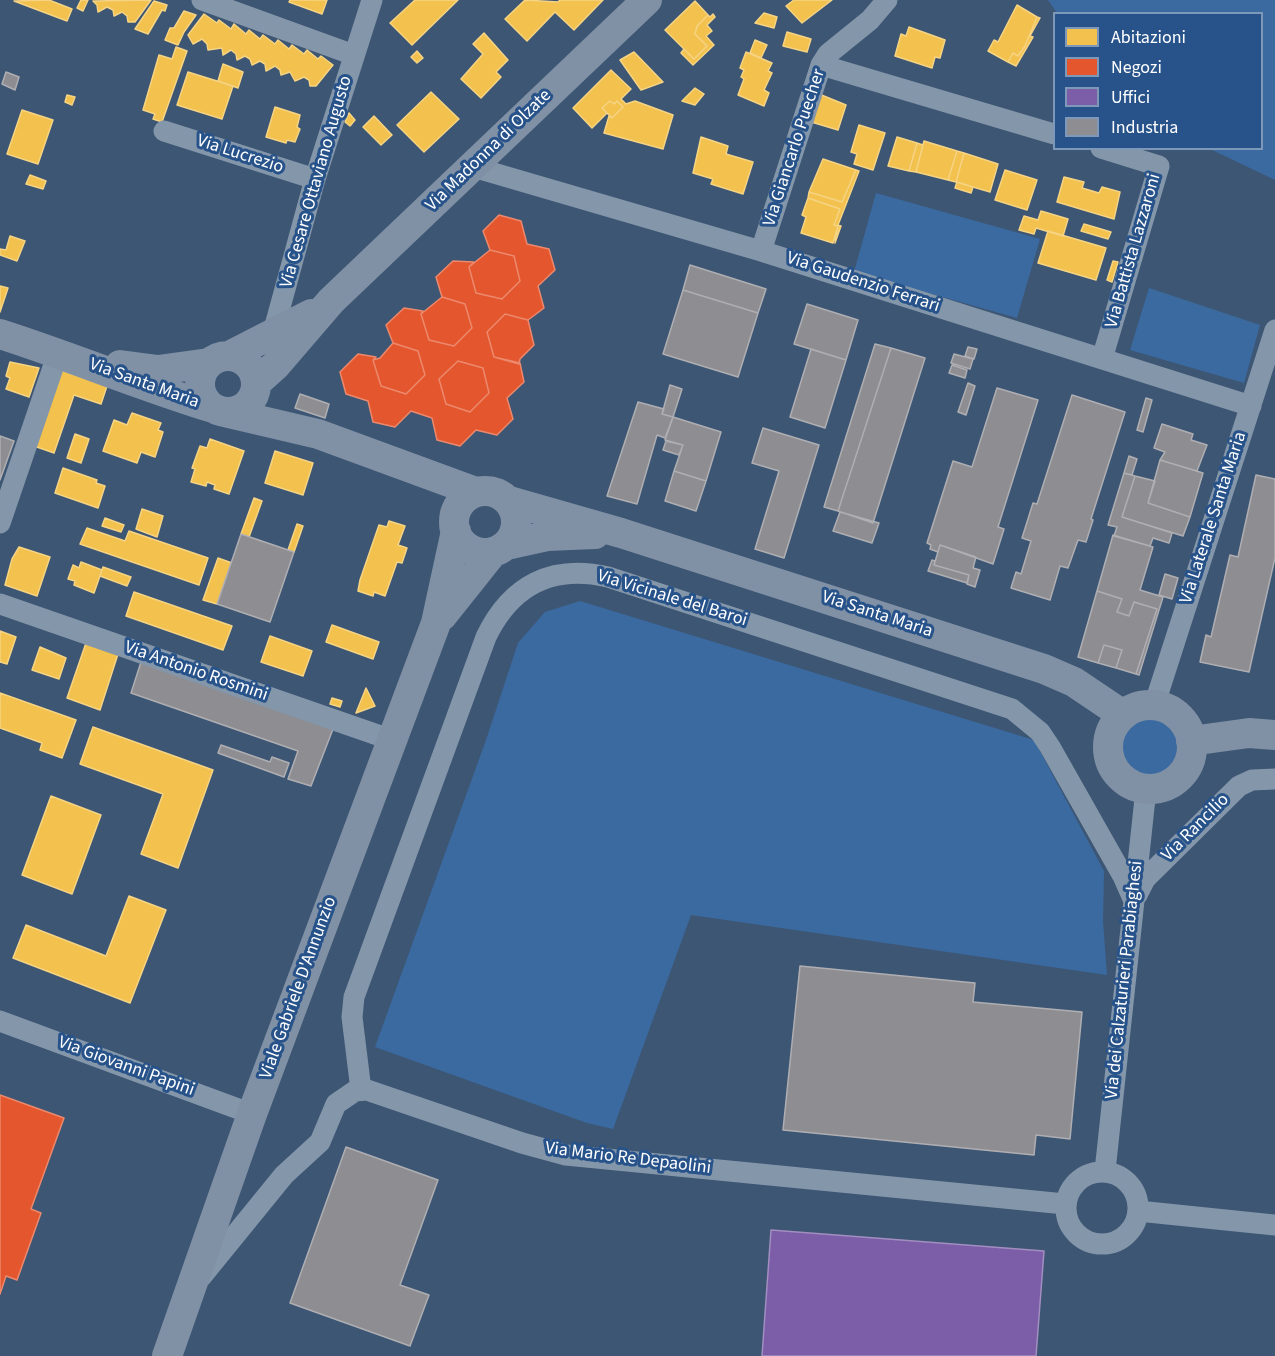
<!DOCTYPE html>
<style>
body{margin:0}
#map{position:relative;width:1275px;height:1356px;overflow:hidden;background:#3d5674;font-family:"Source Sans 3",sans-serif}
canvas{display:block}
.legend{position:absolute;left:1053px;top:12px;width:210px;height:138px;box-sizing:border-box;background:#27538a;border:2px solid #7d98b9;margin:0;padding:8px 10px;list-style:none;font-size:18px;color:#fff}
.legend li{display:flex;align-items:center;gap:12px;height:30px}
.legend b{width:30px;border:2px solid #7d98b9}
</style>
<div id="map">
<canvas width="1275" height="1356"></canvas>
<ul class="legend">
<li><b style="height:16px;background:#f2c14e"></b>Abitazioni</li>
<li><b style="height:16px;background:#e4572e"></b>Negozi</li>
<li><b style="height:16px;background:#7b5ea7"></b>Uffici</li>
<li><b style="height:16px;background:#8d8d92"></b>Industria</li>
</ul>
</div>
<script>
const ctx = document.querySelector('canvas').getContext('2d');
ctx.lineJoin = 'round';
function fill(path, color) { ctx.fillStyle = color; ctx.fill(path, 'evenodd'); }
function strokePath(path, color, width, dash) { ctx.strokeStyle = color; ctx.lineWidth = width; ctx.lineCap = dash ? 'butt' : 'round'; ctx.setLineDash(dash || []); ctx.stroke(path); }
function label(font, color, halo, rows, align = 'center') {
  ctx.font = font + ' "Source Sans 3",sans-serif'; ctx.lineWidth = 6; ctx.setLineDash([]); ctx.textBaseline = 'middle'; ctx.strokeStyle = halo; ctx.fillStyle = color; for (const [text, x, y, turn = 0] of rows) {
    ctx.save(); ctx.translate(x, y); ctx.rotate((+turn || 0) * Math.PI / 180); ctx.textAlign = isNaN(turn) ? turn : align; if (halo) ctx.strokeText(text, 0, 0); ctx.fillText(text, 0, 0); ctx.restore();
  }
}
const green = new Path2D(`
 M1048,0H1275V180L1210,149L1262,148V14L1057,13Z
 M876,193L1040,239L1017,318L854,272Z
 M1149,288L1260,325L1244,383L1130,350Z
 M580,601L1034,740L1104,871L1103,921L1107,975L691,915L613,1129L587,1123L375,1047L486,740L518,643L545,612Z
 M1118 746a31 31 0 1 1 62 0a31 31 0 1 1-62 0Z`);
const homes = new Path2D(`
 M49,0L72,9L67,21L14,1Z
 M81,0H88L83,11L77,8Z
 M151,0L135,22H128L127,16L122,12L114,16L113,10L107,7L98,12L97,5L93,1Z
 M290,0H327L322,14L289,2Z
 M415,0H458L412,45L390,23Z
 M525,0L558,2L560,0H603L574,30L555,12L527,41L505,19Z
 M794,0H832L802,23L786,6Z
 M154,1L167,5L165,11L162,10L148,34L135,29Z
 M695,1L708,15L697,26L695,34L707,46L694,59L665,30Z
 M1017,5L1037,17L1025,46L1018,56L1013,53L1008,62L988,51L994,40L998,42Z
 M184,11L196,15L184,32L178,45L165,40L170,28H174Z
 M764,13L777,17L774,28L755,23Z
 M204,14L217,23L219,20L231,29L234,24L246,34L249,30L260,39L263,35L275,44L278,40L289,49L292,45L304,54L307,50L318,59L321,56L333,65L316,86H310L309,80L304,77L295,81L290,72L281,75L280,70L275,66L266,71L265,64L260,61L252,65L250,59L245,56L237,60L236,54L231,50L223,55L222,48L208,50L207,44L202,39L193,44L188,35Z
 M713,14L715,17L707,25L712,31L706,36L714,45L693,65L681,53L684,49L694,59L707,46L695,34L697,26L708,15L710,17Z
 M1037,17L1040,18L1030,36L1033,37L1016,66L1008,62L1013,53L1018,56L1025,46Z
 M909,27L945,40L940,58L935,57L932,68L895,56L901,34L906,36Z
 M787,32L811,39L807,52L783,46Z
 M484,33L508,60L496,72L501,77L481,98L461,79L483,54L473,44Z
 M755,40L767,45L761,58L750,53Z
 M176,47L187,51L162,122L153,119L155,114L143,110L159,55L172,59Z
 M417,51L423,58L417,63L411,57Z
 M634,52L663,82L641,90L620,60Z
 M746,52L772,63L768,71L772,73L764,90L769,93L764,106L738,95L744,79L741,77L744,70L740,68Z
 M223,64L243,72L238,88L218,81Z
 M611,70L631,89L621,99L626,104L635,101L673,115L663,149L604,133L609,116L612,118L623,107L617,101L614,104L610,101L602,108L607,113L592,128L573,108Z
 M188,72L233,86L222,119L177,105Z
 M695,88L704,94L695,105L682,101Z
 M431,92L459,119L424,152L397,125Z
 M819,94L846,105L838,130L808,121Z
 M67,95L75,97L72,105L65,102Z
 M610,101L614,104L617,101L623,107L612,118L602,108Z
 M275,107L300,115L297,127L300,129L295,142L287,140L286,143L266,137Z
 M22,110L53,120L38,164L7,154Z
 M349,113L355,120L350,126L345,122Z
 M374,116L392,135L381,145L363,127Z
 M859,125L885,133L873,170L854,164L857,154L851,152Z
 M701,137L728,146L726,154L753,162L743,194L711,184L713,179L693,173Z
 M897,137L917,143L909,171L888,166Z
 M924,141L957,151L948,180L916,172Z
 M917,143L923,145L916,172L909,171Z
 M957,151L964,153L956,182L948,180Z
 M964,153L998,164L990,192L956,182Z
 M823,159L856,170L842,202L809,192Z
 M856,170L859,171L838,225L841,226L835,243L838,226L834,225L840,209L808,198L809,192L842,202Z
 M1005,170L1037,180L1027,210L995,200Z
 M30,175L46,181L43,189L26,184Z
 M1064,177L1084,182L1082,188L1099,193L1102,187L1120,192L1114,219L1057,202Z
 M957,182L973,187L971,193L955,188Z
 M808,198L840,209L834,225L838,226L833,243L801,233L806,217L802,215Z
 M1041,211L1068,219L1063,236L1036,228L1034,234L1019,230L1024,216L1038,220Z
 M1084,224L1111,232L1108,239L1081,231Z
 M1048,231L1106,248L1096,280L1038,263Z
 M10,236L25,241L17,261L0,255V249L6,250Z
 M1113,261L1118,262L1112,282L1107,280Z
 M0,286L8,288L0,312Z
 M10,362L39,368L29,397L6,389L10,378L6,376Z
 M61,370L107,386L101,404L74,395L54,453L34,446Z
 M132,413L161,423L158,430L163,432L155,457L141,452L137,463L103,451L114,420L127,425Z
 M75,434L89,439L81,463L67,458Z
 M210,439L244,451L229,494L214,489L215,485L207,482L206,486L191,482L195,469L192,468L200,446L207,448Z
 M275,451L313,463L303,495L265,483Z
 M63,468L97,480L96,483L105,486L98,508L55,493Z
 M254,498L262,501L249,537L241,534Z
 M142,509L163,516L157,537L136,529Z
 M105,518L124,525L121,532L102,526Z
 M389,521L405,526L398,545L407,548L402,563L397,562L385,596L374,592L373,596L358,591L360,580L379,525L387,527Z
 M297,524L303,526L294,552L288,550Z
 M87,528L125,541L129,531L208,558L199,585L80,544Z
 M19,547L50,557L37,596L5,585L12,559Z
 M218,558L232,563L217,604L203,600Z
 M81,562L102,570L94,593L74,585L75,581L68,579L73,565L79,568Z
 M103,567L131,577L127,586L100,576Z
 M134,592L232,626L223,650L126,616Z
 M332,625L379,642L373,659L326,642Z
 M0,631L16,637L7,664L0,662Z
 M270,636L312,651L303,676L261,662Z
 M86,643L118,654L100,710L67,698Z
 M40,647L66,658L59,679L32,670Z
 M366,688L375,706L356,713Z
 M0,693L76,720L62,758L40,750L42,743L0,728Z
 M332,698L342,701L340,707L330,704Z
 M93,727L213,770L178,868L141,854L163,794L80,764Z
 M51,796L101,815L72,894L22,875Z
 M129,896L166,910L130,1003L13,958L26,925L106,956Z`);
const shops = new Path2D(`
 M499,215L521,221L527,244L549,249L555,270L538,286L544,308L528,320L505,314L487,332L494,357L520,363L524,382L507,398L513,419L497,435L476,430L460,446L437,440L432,418L411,411L395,427L373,422L368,401L346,394L340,372L358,354L376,357L373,360L381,386L406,394L425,375L418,351L393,343L386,325L404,308L423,311L421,314L429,340L454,346L472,328L465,304L442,297L436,277L453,261L474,262L469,267L476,293L502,299L520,281L514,256L490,250L483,231ZM458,361L483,368L489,393L470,412L446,404L439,379Z
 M490,250L514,256L520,281L502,299L476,293L469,267Z
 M442,297L465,304L472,328L454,346L429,340L421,314Z
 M505,314L528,320L534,345L520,359L519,364L494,357L487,332Z
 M393,343L418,351L425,375L406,394L381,386L373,360L380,358Z
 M458,361L483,368L489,393L470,412L446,404L439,379Z
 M0,1095L64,1118L31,1209L41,1213L17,1280L6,1276L0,1294Z`);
const offices = new Path2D(`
 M771,1230L1044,1251L1036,1356H762Z`);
const industry = new Path2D(`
 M6,72L19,77L15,90L2,84Z
 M690,265L766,289L758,313L683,290Z
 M683,290L758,313L738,377L663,354Z
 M807,304L858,320L846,360L794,344Z
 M875,344L891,348L838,511L824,507Z
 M968,347L977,349L974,359L965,356Z
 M891,348L925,358L873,523L838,511Z
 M811,349L846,360L825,428L790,417Z
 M954,354L973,359L970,369L951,363Z
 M952,365L967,370L965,378L949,373Z
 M968,383L975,386L966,415L958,412Z
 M670,385L682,389L673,417L662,414Z
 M997,388L1038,400L998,527L1004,529L993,564L940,545L938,552L930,549L931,545L927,543L953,461L972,467Z
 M300,394L329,404L325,418L295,408Z
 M1072,395L1125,412L1091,519L1093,520L1086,542L1078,540L1068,568L1060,566L1050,600L1011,588L1016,572L1021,574L1031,541L1022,538L1033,503L1037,504Z
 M1146,398L1152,400L1143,432L1137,430Z
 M638,402L664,409L662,414L673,417L665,438L657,435L637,504L607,496Z
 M673,417L721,432L706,481L674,471L683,445L665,440Z
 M1162,424L1193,434L1191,440L1207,445L1197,471L1160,460L1165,452L1154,448Z
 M763,428L819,445L784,558L755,549L779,471L752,463Z
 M0,436L14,441L0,480Z
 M666,441L683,445L679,455L663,450Z
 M1129,456L1137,459L1132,475L1124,473Z
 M1160,460L1203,473L1190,517L1148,503Z
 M674,471L706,481L696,511L665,501Z
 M1124,473L1135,476L1122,517L1172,533L1169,543L1153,538L1150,546L1114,536L1117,527L1108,525Z
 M1256,475L1275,479V558L1249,672L1200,662L1206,635L1211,637L1230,555L1238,557Z
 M1135,476L1155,481L1148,503L1190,517L1183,536L1122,517Z
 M840,512L879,523L872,543L833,531Z
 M241,534L294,552L270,622L217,604Z
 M1113,535L1153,547L1140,590L1163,597L1139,675L1136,674L1157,609L1134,602L1129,616L1117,612L1122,599L1097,591Z
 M940,545L976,557L973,568L980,570L975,587L967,584L969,575L934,565Z
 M932,560L935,561L934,565L969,575L967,583L928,571Z
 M1165,574L1178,578L1172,599L1159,595Z
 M1097,591L1122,599L1117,612L1129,616L1134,602L1157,609L1136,674L1116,668L1122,650L1104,645L1098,663L1078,657Z
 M1104,645L1122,650L1116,668L1098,663Z
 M141,662L333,729L311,786L288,779L298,751L131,693Z
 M221,745L270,762L272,757L289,763L284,777L218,753Z
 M800,966L975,983L973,1002L1082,1012L1070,1139L1036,1135L1034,1155L783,1130Z
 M346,1147L438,1180L400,1285L429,1295L410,1346L290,1303Z`);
const street = new Path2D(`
 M202,0L354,55
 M821,65L1054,134
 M164,131L315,179
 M1101,148L1159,166L1102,359
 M473,167L761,251L1251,406
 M761,251L821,65L828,54L870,20L887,0
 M274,342L273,333L315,179L372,0
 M0,523L58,353
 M0,604L392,740
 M1154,706L1275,330
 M1137,895L1145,879L1239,786L1252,780L1275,779
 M0,1021L252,1114
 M361,1090L352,1017L354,997L486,637C511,585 552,564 608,577L1012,709L1040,732L1050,747L1123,876L1134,901
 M1105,1171L1146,789
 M1066 1208a36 36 0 1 1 72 0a36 36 0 1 1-72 0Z
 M1138,1211L1275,1225
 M201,1277L284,1175L320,1142L336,1104L355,1091L367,1090L522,1143L566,1155L1065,1204`);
const secondary = new Path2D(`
 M0,334C72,357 141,386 213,408
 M229,356L311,314
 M200 384a28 28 0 1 1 56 0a28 28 0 1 1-56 0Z
 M120,365L158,370L209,363
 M256,383L276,365L331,301L647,0
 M224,412L318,434L476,492
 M454 522a31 31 0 1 1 62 0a31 31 0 1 1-62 0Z
 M509,501L621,533L1044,669L1074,682L1123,715
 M506,545L547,536L595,534
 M442,616L493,552
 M1108 747a42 42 0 1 1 84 0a42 42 0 1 1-84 0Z
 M1191,741L1249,733L1275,735
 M167,1356L252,1114L436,623L456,531`);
const streetNames = [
 ["Via Giancarlo Puecher",795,148,-72],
 ["Via Madonna di Olzate",489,151,-44],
 ["Via Lucrezio",240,155,18],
 ["Via Cesare Ottaviano Augusto",317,182,-74],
 ["Via Battista Lazzaroni",1134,251,-74],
 ["Via Gaudenzio Ferrari",863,283,18],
 ["Via Santa Maria",144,384,20],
 ["Via Laterale Santa Maria",1214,518,-72],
 ["Via Vicinale del Baroi",672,599,17],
 ["Via Santa Maria",877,615,18],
 ["Via Antonio Rosmini",196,672,19],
 ["Via Rancilio",1196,828,-45],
 ["Via dei Calzaturieri Parabiaghesi",1125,980,-84],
 ["Viale Gabriele D'Annunzio",299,988,-70],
 ["Via Giovanni Papini",126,1067,20],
 ["Via Mario Re Depaolini",628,1159,7]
];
fill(green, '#3b6aa0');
fill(homes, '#f2c14e');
strokePath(homes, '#f6d483', 1.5);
fill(shops, '#e4572e');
strokePath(shops, '#ec896d', 1.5);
fill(offices, '#7b5ea7');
strokePath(offices, '#a38ec1', 1.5);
fill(industry, '#8d8d92');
strokePath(industry, '#afafb3', 1.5);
strokePath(street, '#8496a9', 21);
strokePath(secondary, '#8091a5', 30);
label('18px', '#fff', '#27538a', streetNames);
</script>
